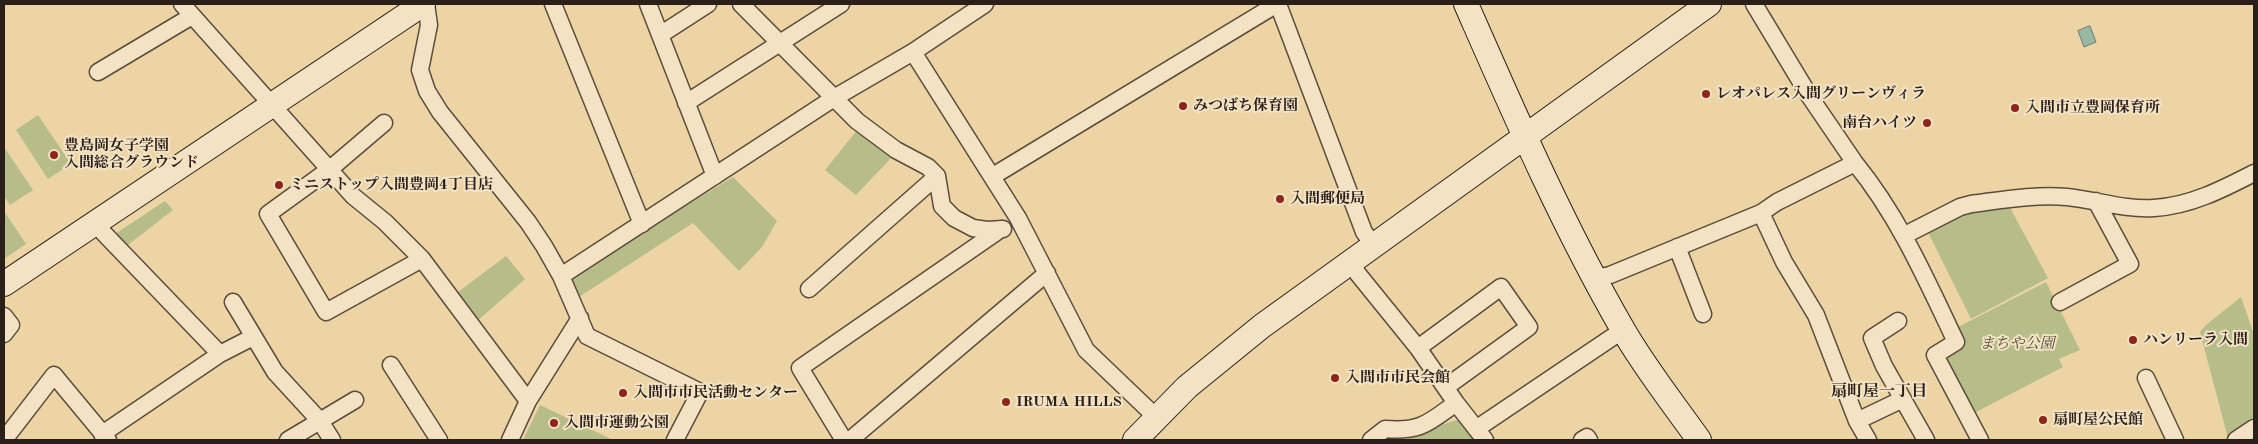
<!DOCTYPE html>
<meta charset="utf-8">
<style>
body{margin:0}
#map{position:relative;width:2258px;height:444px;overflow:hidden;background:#ecd4a5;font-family:"Old Standard TT",serif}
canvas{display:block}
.frame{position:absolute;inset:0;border:5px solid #2b1f19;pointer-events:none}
</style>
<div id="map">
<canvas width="2258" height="444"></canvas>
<div class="frame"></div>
</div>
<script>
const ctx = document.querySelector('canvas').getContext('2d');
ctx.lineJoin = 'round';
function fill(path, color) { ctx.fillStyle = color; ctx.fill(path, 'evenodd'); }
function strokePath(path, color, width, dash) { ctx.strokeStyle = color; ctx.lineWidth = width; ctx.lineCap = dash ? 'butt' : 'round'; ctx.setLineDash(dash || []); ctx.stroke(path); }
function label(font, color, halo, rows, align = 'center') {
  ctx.font = font + ' "Old Standard TT","Noto Serif JP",serif'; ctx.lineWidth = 4; ctx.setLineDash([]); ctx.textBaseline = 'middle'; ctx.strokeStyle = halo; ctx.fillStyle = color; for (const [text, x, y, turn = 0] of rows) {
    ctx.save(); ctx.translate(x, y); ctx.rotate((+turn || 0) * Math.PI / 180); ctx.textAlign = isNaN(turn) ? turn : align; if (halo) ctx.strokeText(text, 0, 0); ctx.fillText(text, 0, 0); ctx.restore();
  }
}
const green = new Path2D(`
 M38,115L71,164L48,179L16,130Z
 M858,129L895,154L856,195L825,170Z
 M4,147L33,190L10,205L4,196Z
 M733,177L777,221L762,247L739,271L693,223L579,297L569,277Z
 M165,201L173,210L124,248L112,236Z
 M2008,204L2048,278L1971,319L1926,228L1959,211Z
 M4,211L26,244L4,259Z
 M506,256L525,279L475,323L454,295Z
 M2046,282L2080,350L2059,359L2063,367L1974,413L1946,362L1948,354L1965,344L1956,328Z
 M2241,297L2254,335V419L2228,438L2200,332L2206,325Z
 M540,405L613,440H523Z
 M1459,419L1474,440H1409L1405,435L1419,433Z`);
const water = new Path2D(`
 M2090,26L2096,42L2084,47L2078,31Z`);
const street = new Path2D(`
 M182,4L353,196L385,222L422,259L528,401
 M426,4L429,25L420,70L427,91L440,112L528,222L544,246L561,276L587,336L700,392L675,440
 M553,4L642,224
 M648,4L715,176
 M741,4L857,121L896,150L928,167L937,176L942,206L954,218L973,228L987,230L1003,229
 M1278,4L1364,232L1374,246
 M1754,4L1810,97L1855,163
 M660,35L708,4
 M913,52L1018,218L1086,350L1156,417
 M98,72L192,16
 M686,103L841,4
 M384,123L330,169L268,214L326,312L422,259
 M993,176L1277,4
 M1761,213L1784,262L1816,315L1857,421L1868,440
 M94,223L220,354
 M1905,235L1960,207L1971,204C2002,200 2036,194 2067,197C2096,200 2125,210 2154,208C2190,206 2223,189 2254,173
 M1677,247L1703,314
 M1351,262L1358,274L1418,348L1456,403C1428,423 1421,432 1385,429L1371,440
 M561,276L834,98L913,52L985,4
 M1594,278L1610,275L1761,213L1777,202L1855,163C1899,217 1926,279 1956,342L1935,355L1980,440
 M809,289L937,176
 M233,302L275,372L320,421L332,440
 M2060,302L2130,264L2096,201
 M4,316L11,325L4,334
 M1898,321L1872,338L1884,366L1926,440
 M1418,348L1501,287L1529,327L1446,387
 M391,365L439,440
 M2146,378L2175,440
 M1456,403L1485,440
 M1857,421L1903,399
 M1476,429L1623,330
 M102,434L220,354L253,337
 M842,437L800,368L1001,229
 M4,440L54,375L108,440
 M288,440L355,400
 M510,440L528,401L580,318
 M850,440L1047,273
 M1582,440L1587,437L1589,440
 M2236,440L2254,428`);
const secondary = new Path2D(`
 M1466,4C1514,113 1562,224 1622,328C1644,367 1673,403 1699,440
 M4,284L423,4
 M1135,440L1187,387L1262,326L1709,4`);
const markers = [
 [1706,94,5,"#8f2418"],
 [1183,106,5,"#8f2418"],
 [2015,108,5,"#8f2418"],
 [1927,123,5,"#8f2418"],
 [54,155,5,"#8f2418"],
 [279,185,5,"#8f2418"],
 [1280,199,5,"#8f2418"],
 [2133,340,5,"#8f2418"],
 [1335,378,5,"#8f2418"],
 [623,393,5,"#8f2418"],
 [1006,402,5,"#8f2418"],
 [2043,420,5,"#8f2418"],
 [554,423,5,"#8f2418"]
];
const poiNames = [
 ["レオパレス入間グリーンヴィラ",1716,94],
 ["みつばち保育園",1193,106],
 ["入間市立豊岡保育所",2025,108],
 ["南台ハイツ",1917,123,"right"],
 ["豊島岡女子学園",64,146],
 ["入間総合グラウンド",64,163],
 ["ミニストップ入間豊岡4丁目店",289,185],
 ["入間郵便局",1290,199],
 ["ハンリーラ入間",2143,340],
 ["入間市市民会館",1345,378],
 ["入間市市民活動センター",633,393],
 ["IRUMA HILLS",1016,402],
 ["扇町屋公民館",2053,420],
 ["入間市運動公園",564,423]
];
const parkNames = [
 ["まちや公園",2017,344]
];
const neighbourhoodNames = [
 ["扇町屋一丁目",1879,392]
];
fill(green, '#b6bd88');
fill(water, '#99b8a3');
strokePath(water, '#6d7b6c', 1);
strokePath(street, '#5b4c3c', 19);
strokePath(secondary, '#2b1f19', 26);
strokePath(street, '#f3e3c4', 16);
strokePath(secondary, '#f3e3c4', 24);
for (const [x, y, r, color] of markers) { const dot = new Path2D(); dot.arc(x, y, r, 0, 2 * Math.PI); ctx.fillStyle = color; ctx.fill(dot); strokePath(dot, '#f3e3c4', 2); }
label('bold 15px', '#2b1f19', '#f3e3c4', poiNames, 'left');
label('italic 15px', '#554e3a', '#f3e3c4', parkNames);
label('bold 16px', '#2b1f19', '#f3e3c4', neighbourhoodNames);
</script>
